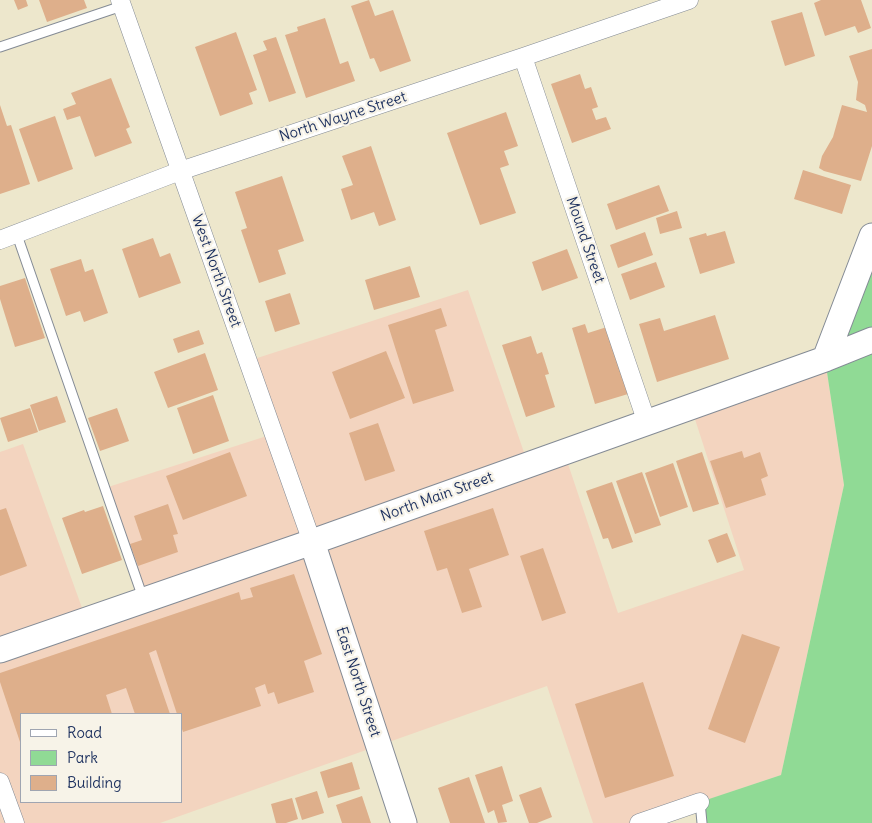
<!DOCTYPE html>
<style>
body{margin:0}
#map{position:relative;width:872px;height:823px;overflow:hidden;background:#ede7cc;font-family:Delius,sans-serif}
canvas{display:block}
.legend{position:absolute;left:20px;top:713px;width:162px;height:90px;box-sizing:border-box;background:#f7f3e8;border:1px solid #9fa5b1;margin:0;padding:6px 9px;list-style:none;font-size:15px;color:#1b2f5e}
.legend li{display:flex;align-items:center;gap:10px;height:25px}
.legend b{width:25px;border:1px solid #9fa5b1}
</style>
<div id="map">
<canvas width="872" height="823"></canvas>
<ul class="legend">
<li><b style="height:6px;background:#fff"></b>Road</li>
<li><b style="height:14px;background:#90da95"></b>Park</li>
<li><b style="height:14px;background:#deaf8b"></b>Building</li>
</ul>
</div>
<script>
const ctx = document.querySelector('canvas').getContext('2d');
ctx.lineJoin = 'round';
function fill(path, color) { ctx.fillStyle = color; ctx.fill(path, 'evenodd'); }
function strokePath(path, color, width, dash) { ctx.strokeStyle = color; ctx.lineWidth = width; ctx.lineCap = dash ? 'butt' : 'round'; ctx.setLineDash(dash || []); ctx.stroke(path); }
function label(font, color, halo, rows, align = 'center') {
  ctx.font = font + ' Delius,sans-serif'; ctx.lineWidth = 4.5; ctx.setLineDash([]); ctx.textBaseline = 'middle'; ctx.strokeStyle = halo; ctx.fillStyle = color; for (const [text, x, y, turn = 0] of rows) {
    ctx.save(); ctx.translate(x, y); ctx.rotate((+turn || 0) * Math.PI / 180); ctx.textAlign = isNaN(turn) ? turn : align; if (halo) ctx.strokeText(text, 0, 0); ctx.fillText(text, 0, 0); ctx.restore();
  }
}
const built = new Path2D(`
 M468,290L528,464L564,452L618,613L744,570L691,407L825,359L844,485L781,775L639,823H593L547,686L160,823H0V452L23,444L86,619L144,600L105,488L273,434L248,361ZM21,714H181V802H21Z`);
const green = new Path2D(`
 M872,236V823H702L700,802L781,775L844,485L825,359Z`);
const building = new Path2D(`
 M14,0H26L28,6L18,10Z
 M39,0H84L87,8L47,22Z
 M369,0L375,16L393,10L411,61L380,72L374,58L370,59L351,6Z
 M821,0H861L871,28L858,33L855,26L825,36L814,3Z
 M802,12L815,56L785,66L771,21Z
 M325,18L340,64L348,61L355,81L306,98L285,35L298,31L297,27Z
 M236,32L257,90L249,93L253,104L220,116L195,47Z
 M276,37L296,93L269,102L253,55L267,50L263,41Z
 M872,49V146L861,181L824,171L819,168L822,156L833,137L842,105L867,112L865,105L856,100L858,82L849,56Z
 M580,74L585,89L591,87L598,107L592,109L596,120L606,117L611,129L572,143L551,84Z
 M111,78L130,127L126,129L132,143L95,157L80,116L67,120L63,109L76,104L71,93Z
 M0,105L7,126L11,125L30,184L0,194Z
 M506,112L518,146L504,151L509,165L500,168L516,213L480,225L447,133Z
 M55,116L73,169L38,182L19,129Z
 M371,146L396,220L379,226L374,212L351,220L341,189L353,185L342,156Z
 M803,170L851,185L842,214L794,199Z
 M282,176L304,241L278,250L286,274L259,283L241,230L247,228L235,192Z
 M659,185L669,211L616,230L607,204Z
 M677,211L682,228L660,234L656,218Z
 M725,231L735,263L700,274L689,238L706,233L707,236Z
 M645,232L653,255L618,268L610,245Z
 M153,238L160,257L170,253L181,283L139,298L122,249Z
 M567,249L578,278L542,291L532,262Z
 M81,259L85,272L93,269L108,313L84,322L80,311L66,316L50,269Z
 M656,262L665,287L630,300L621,274Z
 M410,266L420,297L374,310L365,280Z
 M25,278L45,338L15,347L0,299V286Z
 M290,293L300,324L275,332L265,301Z
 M441,308L447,326L435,330L454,391L413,404L388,325Z
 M715,315L729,359L657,382L639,324L660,318L664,331Z
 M585,324L588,333L607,327L628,394L595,404L572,328Z
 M199,330L204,344L178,353L173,339Z
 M531,336L537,354L542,352L549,374L545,375L555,407L526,417L502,345Z
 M386,351L405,398L350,419L332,372Z
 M205,353L218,390L168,408L154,372Z
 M213,395L229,441L193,454L177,408Z
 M57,396L66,422L39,431L30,405Z
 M30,408L38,432L8,442L0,418Z
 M117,408L129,441L100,451L88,418Z
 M378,423L395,471L365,481L349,433Z
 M742,451L744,458L760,452L768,476L761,479L766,495L726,508L710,461Z
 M230,452L247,496L183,520L166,476Z
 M702,452L719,504L693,512L676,461Z
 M673,463L688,507L660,517L645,473Z
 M642,472L661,525L635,534L616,481Z
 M612,482L633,542L612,549L608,538L603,539L586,491Z
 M168,504L178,534L173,535L178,552L138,566L130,544L142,540L134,516Z
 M103,506L122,560L82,574L62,518L84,510L85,512Z
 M6,508L27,566L0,576V510Z
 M493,508L509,555L469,569L482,607L462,613L447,568L437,571L424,531Z
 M727,533L736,556L717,563L708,540Z
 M543,548L566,613L542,621L520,556Z
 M294,574L322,654L304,661L314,692L278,704L274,692L268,694L265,684L255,688L261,706L183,732L181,726V714H177L156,650L149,653L170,714H135L126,688L106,695L112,714H21V745L0,682V673L239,592L241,600L253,597L250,588Z
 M742,634L780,647L745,743L708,729Z
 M643,682L674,776L605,798L575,704Z
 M352,762L360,789L328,798L320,772Z
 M502,766L513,801L502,805L507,822L498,823L494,810L488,813L475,775Z
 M469,777L485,823H450L438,788Z
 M541,787L552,817L537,823H529L519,795Z
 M317,791L324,813L302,820L295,798Z
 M362,796L371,823H342L336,805Z
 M292,798L298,819L286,823H276L271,804Z`);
const lane = new Path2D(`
 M0,47L122,6
 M17,235L143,598
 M700,802L702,823`);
const street = new Path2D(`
 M120,0L312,542
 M523,57L647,423
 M0,240L180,171L523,57L689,0
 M0,782L15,823
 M639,823L700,802`);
const secondary = new Path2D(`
 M825,359L872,236
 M312,542L404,823
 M0,650L312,542L825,359L872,340`);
const streetNames = [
 ["North Wayne Street",343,117,-18],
 ["Mound Street",585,240,71],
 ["West North Street",216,271,70],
 ["North Main Street",437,497,-20],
 ["East North Street",358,682,72]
];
fill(built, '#f3d4bf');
fill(green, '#90da95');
fill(building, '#deaf8b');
strokePath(lane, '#848b95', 11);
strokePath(street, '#848b95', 19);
strokePath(secondary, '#848b95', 27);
strokePath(lane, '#fff', 9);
strokePath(street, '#fff', 18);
strokePath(secondary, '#fff', 25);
label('15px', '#1b2f5e', '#f7f3e8', streetNames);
</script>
